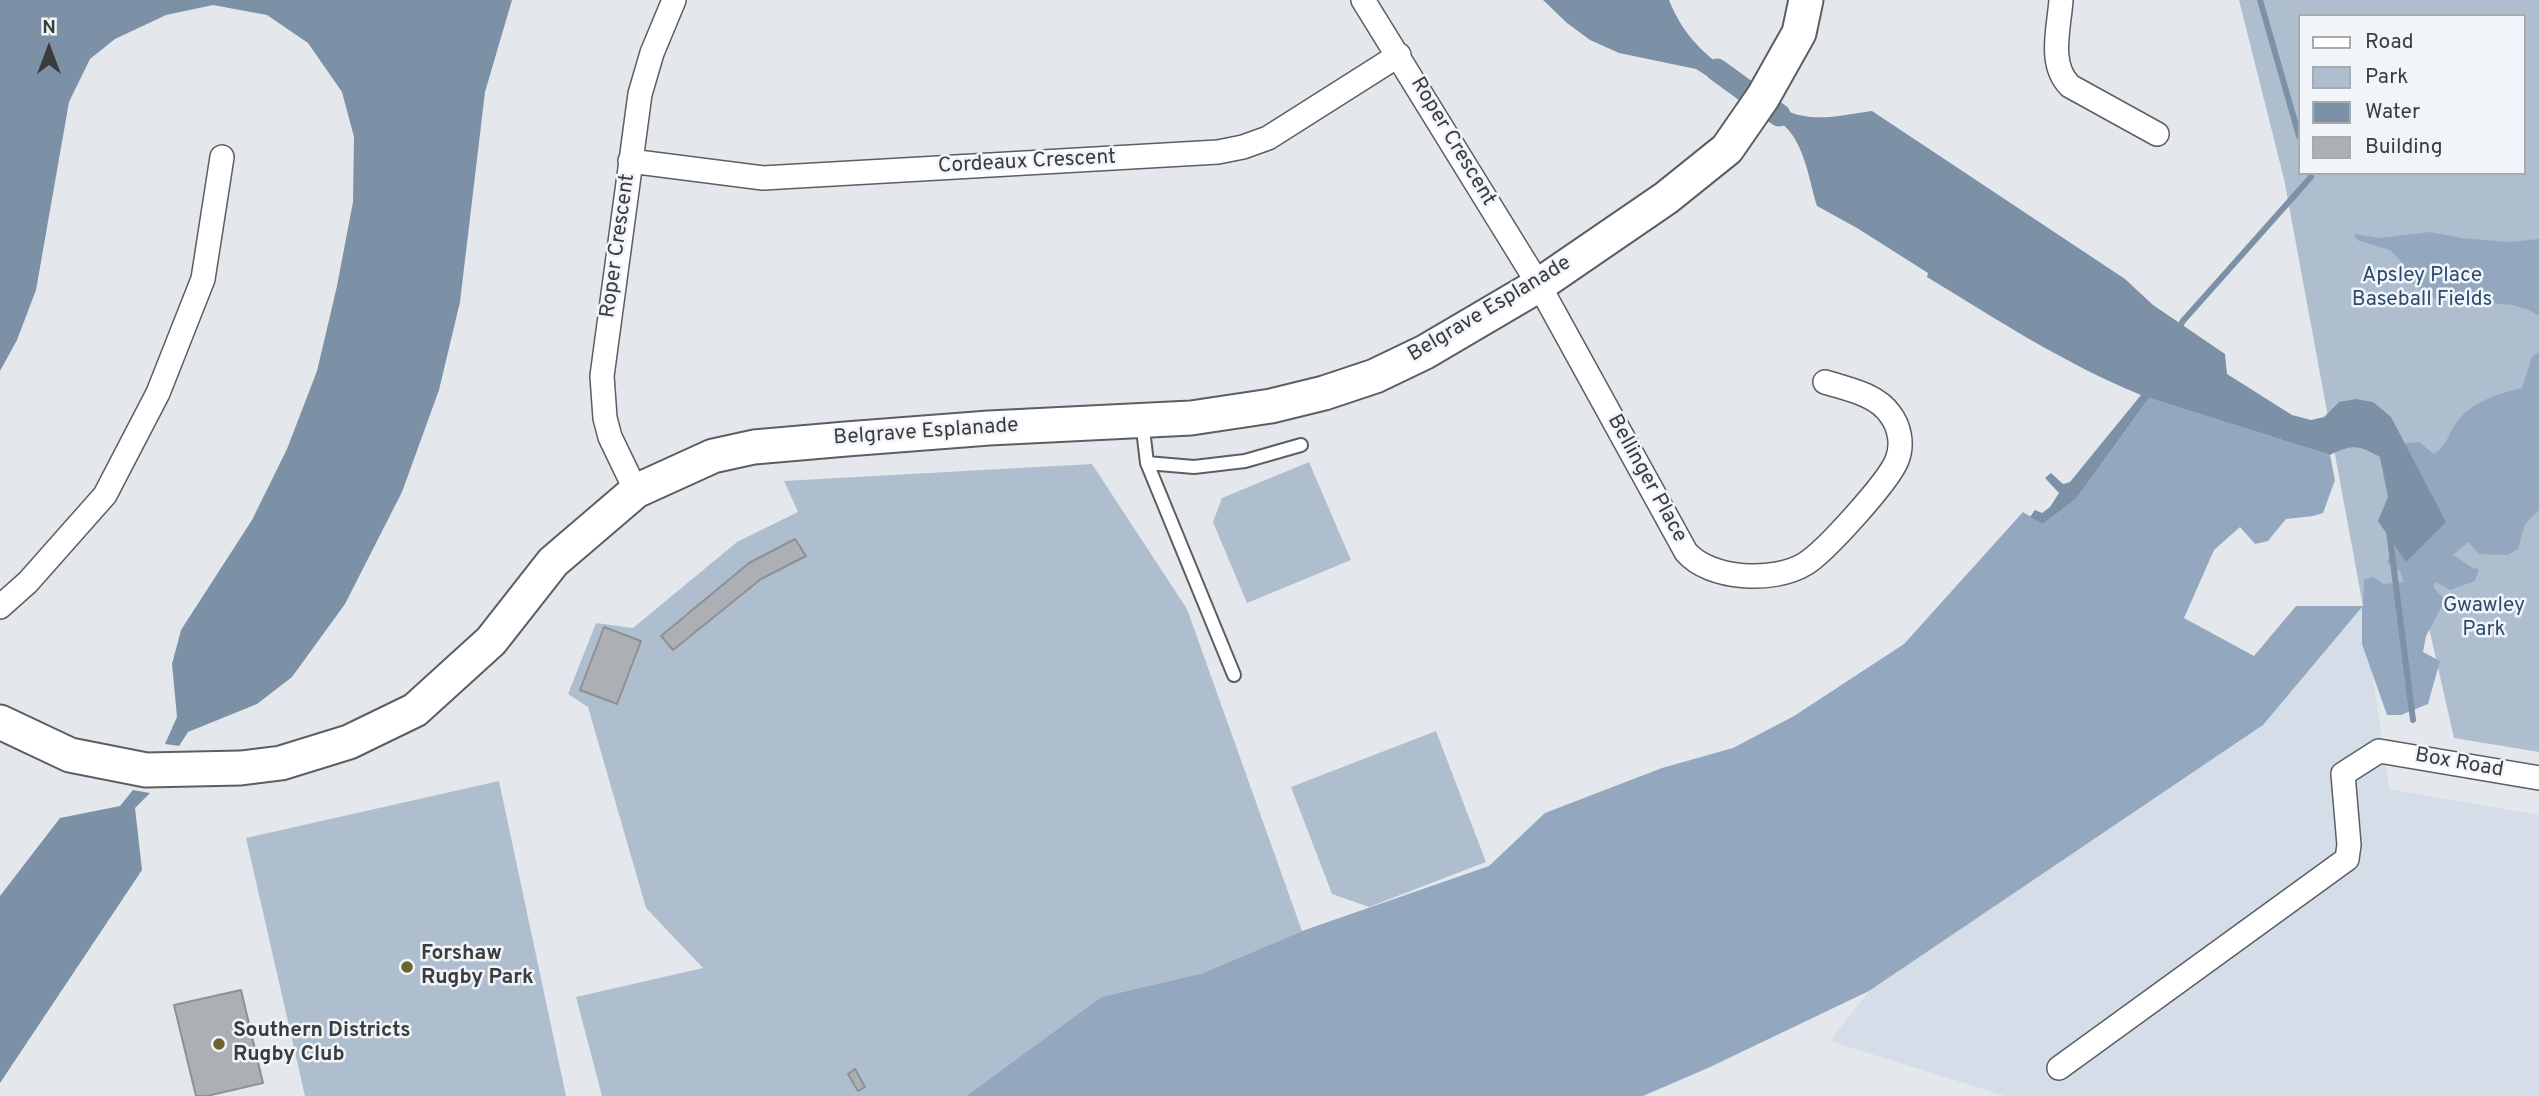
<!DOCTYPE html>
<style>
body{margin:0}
#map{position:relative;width:2539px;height:1096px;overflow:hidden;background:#e4e8ec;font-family:Overpass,sans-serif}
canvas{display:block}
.legend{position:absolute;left:2298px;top:14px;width:228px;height:161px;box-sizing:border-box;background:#f1f5f9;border:2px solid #a8abae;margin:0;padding:9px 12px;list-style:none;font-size:21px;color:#3a3c3d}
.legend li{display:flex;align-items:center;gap:14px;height:35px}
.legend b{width:35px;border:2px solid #a8abae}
.north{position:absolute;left:14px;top:14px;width:70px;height:70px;-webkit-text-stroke:5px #f1f5f9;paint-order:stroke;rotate:0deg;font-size:19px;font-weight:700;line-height:28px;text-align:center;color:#3a3c3d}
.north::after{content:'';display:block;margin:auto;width:24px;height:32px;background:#3a3c3d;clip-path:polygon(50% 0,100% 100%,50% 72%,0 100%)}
</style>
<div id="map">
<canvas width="2539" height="1096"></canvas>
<ul class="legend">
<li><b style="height:9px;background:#fff"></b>Road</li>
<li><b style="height:19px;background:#aebecf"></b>Park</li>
<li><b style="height:19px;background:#7c90a6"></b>Water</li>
<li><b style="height:19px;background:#acb0b4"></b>Building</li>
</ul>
<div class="north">N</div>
</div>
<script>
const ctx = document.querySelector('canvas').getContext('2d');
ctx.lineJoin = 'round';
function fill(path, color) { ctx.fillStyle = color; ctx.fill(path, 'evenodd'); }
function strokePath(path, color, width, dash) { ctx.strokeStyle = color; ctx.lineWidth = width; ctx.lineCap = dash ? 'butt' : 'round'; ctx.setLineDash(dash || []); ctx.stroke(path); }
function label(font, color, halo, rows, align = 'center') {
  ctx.font = font + ' Overpass,sans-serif'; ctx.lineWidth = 5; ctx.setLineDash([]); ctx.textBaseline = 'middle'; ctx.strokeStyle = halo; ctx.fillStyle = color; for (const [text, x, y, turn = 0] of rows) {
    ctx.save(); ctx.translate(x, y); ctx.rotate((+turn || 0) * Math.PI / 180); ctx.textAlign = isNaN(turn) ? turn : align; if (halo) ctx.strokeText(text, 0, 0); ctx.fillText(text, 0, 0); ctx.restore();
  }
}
const built = new Path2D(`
 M2363,606L2389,789L2539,815V1096H2005L1830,1041L1869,991L2259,728Z`);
const green = new Path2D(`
 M2239,0H2539V752L2454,738L2424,606H2363L2284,179ZM2299,16H2523V173H2299Z
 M1309,462L1351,560L1247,603L1213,522L1222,498Z
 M1092,464L1187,609L1302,931L1203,973L1101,997L966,1096H602L576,997L703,968L646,908L588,707L568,694L596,623L633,628L737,542L798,512L784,481Z
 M1436,731L1486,862L1369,907L1332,894L1291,787Z
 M499,781L566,1096H305L246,838Z`);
const forest = new Path2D(`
 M2430,232L2461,238L2509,242L2539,239V316L2529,310L2512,305L2433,298L2411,283L2405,275L2404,265L2390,250L2357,240L2354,234L2379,238Z
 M2539,352V510L2525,524L2518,549L2507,555L2479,554L2468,542L2453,555L2473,568L2479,569L2475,581L2450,590L2436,582L2433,587L2445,600L2426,636L2423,652L2440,661L2428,704L2401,715H2387L2362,644V607L2263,725L1869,991L1708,1068L1643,1096H966L1101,997L1203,973L1302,931L1489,866L1545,813L1662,768L1733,748L1794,716L1904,644L2023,512L2043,524L2076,499L2149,398L2330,455L2335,480L2323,513L2313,516L2286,519L2268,541L2255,544L2240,527L2214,550L2184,618L2254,656L2296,606H2363L2364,579L2373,577L2384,584L2404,582L2400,571L2387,563L2402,524L2396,444L2419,442L2434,454C2449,443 2447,435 2457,422C2472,401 2498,394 2522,388L2532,357Z`);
const water = new Path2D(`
 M0,0H512L485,92L460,302L439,390L402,492L345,604L292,677L257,704L188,732L179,746L165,744L177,717L172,664L181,630L252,520L287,449L317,371L337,286L353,202L354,137L342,92L308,43L267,15L213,5L166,15L115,39L90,59L69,102L36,290L17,340L0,371Z
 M1543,0H1669C1685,41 1711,59 1744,83L1737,95L1696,69L1619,53L1590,40L1567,23Z
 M1783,109C1813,124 1840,115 1872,111L2125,279L2153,305L2225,354L2227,374L2292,415L2311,420L2324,417L2339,402L2356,399L2373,402L2391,417L2446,522L2406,562L2378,521L2388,497L2380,457C2358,445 2353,444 2330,455L2149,398L2076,499L2043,524L2030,517L2035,510L2042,513L2050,507L2059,493L2045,478L2051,473L2063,484L2070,482L2141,395C2065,364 1996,319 1927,277L1928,273L1857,228L1817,206C1808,177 1804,137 1777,120Z
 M133,790L150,793L135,808L142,870L0,1083V896L60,818L120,806Z`);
const stream = new Path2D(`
 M2260,0L2299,136
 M2180,328L2182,322L2311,177L2310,173
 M2389,531L2413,720`);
const canal = new Path2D(`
 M1717,70L1779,115`);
const building = new Path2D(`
 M795,539L806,556L761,579L673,650L661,636L749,563Z
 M604,627L641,641L617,704L580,690Z
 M241,990L263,1083L207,1096H196L174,1005Z
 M855,1069L865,1087L858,1091L848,1074Z`);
const lane = new Path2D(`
 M1142,421L1147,463L1234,675
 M1147,463L1194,467L1245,461L1301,445`);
const street = new Path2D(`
 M1363,0L1539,285L1686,552C1710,580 1774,583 1805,564C1825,552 1889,481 1897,460C1903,445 1900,427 1890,414C1876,394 1847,389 1825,382
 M2061,0C2059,29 2048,64 2070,86L2157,134
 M630,161L763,178L1218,152L1243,147L1268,138L1399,55
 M636,491L610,437L605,418L602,376L640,94L652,53L674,0
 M0,607L28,582L105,495L158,393L203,279L222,157
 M2059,1068L2347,859L2349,845L2343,774L2379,751L2539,778`);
const secondary = new Path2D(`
 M0,722L70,755L146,770L241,768L281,763L349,742L415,710L491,641L553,562L636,491L713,456L754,447L846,439L989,428L1191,418L1271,406L1324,393L1375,376L1425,352L1539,285L1666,198L1727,149L1763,97L1799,33L1806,0`);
const markers = [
 [407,967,7,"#6b6330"],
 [219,1044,7,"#6b6330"]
];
const streetNames = [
 ["Roper Crescent",1452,142,59],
 ["Cordeaux Crescent",1027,163,-3],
 ["Roper Crescent",619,246,-82],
 ["Belgrave Esplanade",1490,310,-31],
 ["Belgrave Esplanade",926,433,-4],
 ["Bellinger Place",1646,479,61],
 ["Box Road",2459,764,10]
];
const parkNames = [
 ["Apsley Place",2422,277],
 ["Baseball Fields",2422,301],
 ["Gwawley",2484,607],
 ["Park",2484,631]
];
const poiNames = [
 ["Forshaw",421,955],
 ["Rugby Park",421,979],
 ["Southern Districts",233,1032],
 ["Rugby Club",233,1056]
];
fill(built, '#d5dee8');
fill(green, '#aebecf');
fill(forest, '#93a8be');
fill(water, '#7c90a6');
strokePath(stream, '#7c90a6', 6);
strokePath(canal, '#7c90a6', 23);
fill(building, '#acb0b4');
strokePath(building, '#8d9195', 2);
strokePath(lane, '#5b5e62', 16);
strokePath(street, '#5b5e62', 26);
strokePath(secondary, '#5b5e62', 37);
strokePath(lane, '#fff', 12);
strokePath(street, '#fff', 23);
strokePath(secondary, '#fff', 33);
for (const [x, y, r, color] of markers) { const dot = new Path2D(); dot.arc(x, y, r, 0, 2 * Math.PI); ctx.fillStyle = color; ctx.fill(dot); strokePath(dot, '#f1f5f9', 2.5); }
label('21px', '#3a3c3d', '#f1f5f9', streetNames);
label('21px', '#2b4c6f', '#f1f5f9', parkNames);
label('bold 21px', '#3a3c3d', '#f1f5f9', poiNames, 'left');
</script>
